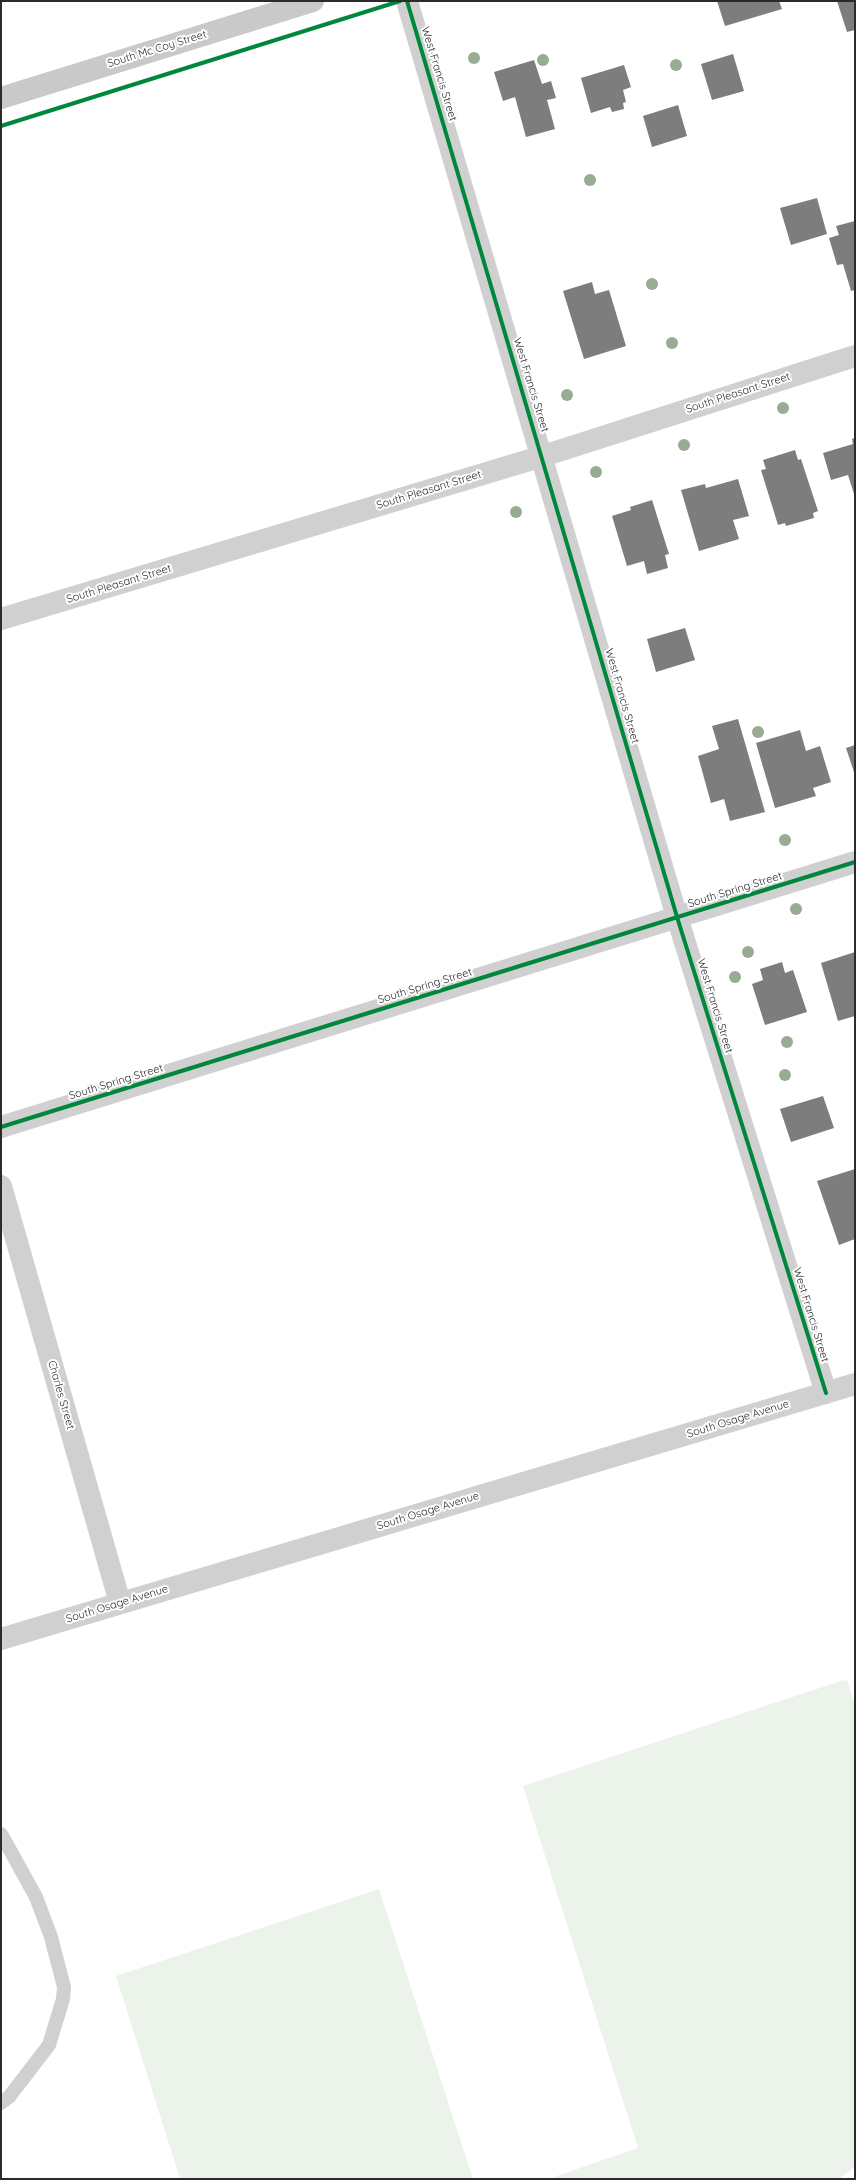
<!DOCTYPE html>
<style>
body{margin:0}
#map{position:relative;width:856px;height:2180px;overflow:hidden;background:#fff;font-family:Quicksand,sans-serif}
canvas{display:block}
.frame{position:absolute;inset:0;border:2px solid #2b2b2b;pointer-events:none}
</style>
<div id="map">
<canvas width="856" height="2180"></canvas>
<div class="frame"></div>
</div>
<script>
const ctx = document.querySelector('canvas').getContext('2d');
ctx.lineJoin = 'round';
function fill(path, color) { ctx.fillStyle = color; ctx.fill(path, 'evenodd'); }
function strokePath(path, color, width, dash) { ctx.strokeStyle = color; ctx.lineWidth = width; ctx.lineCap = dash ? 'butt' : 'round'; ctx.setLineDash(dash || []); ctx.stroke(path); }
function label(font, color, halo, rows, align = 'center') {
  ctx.font = font + ' Quicksand,sans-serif'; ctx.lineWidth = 4; ctx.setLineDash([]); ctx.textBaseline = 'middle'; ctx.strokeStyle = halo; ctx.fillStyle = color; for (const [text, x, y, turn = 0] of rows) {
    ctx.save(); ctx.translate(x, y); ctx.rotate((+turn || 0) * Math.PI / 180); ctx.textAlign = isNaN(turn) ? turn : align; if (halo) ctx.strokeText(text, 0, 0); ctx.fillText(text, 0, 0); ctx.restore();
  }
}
const green = new Path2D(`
 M847,1679L855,1706V2167L839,2179H548L638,2148L523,1786Z
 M379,1889L473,2179H180L116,1976Z`);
const building = new Path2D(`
 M717,1H779L782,9L725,26Z
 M837,1H855V30L847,32Z
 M733,54L744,91L712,100L701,64Z
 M534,60L542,84L551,81L556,98L547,100L555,129L526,137L515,97L503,101L494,72Z
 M624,65L631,87L623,90L626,102L623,103L624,109L612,112L610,107L591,113L581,78Z
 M678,105L687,136L652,147L643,116Z
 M817,198L827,234L791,245L780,208Z
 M855,221V290L851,291L843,264L837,265L829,238L839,235L836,226Z
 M592,282L595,294L609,290L626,346L584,359L563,291Z
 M855,438V497L848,475L831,480L823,453L853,444L852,439Z
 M795,450L798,460L801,459L818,511L813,513L814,518L786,526L785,523L778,525L761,470L766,469L763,460Z
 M738,479L749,516L733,520L739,539L699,551L681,490L705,484L706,488Z
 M652,500L669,554L665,555L668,568L647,574L644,561L627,566L612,516L631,510L630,507Z
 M685,628L695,660L656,672L647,639Z
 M738,719L765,812L730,821L724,799L711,803L698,756L719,749L712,726Z
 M800,730L806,751L820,746L831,782L813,788L816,796L775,808L756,743Z
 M855,745V775L846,748Z
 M855,952V1016L838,1021L821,963Z
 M782,962L785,973L793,970L807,1012L765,1025L752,984L763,980L760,969Z
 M823,1096L834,1128L791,1142L780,1109Z
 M855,1169V1239L839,1245L817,1181Z`);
const lane = new Path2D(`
 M1,1834L36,1897L51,1937L64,1987L63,1999L49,2045L9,2097L1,2103`);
const street = new Path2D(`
 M407,1L677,917L826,1393
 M1,619L543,456L855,356
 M1,1127L855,862
 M1,1186L120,1603
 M1,1639L855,1384`);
const secondary = new Path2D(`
 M1,98L313,1`);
const cycleway = new Path2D(`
 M407,1L677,917L826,1393
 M1,126L400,1
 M1,1127L855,862`);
const trees = [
 [474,58],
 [543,60],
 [676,65],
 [590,180],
 [652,284],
 [672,343],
 [567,395],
 [783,408],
 [684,445],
 [596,472],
 [516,512],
 [758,732],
 [785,840],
 [796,909],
 [748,952],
 [735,977],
 [787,1042],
 [785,1075]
];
const streetNames = [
 ["South Mc Coy Street",157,49,-17],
 ["West Francis Street",439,74,73],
 ["West Francis Street",531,385,73],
 ["South Pleasant Street",738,393,-18],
 ["South Pleasant Street",429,490,-17],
 ["South Pleasant Street",119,584,-17],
 ["West Francis Street",622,696,74],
 ["South Spring Street",735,890,-17],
 ["South Spring Street",425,986,-17],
 ["West Francis Street",715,1006,73],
 ["South Spring Street",116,1082,-17],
 ["West Francis Street",811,1315,73],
 ["Charles Street",61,1395,74],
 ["South Osage Avenue",738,1419,-17],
 ["South Osage Avenue",428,1511,-17],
 ["South Osage Avenue",117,1604,-17]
];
fill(green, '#ecf3ea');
fill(building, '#7d7d7d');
strokePath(lane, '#d0d0d0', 14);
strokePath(street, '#d0d0d0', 22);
strokePath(secondary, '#c9c9c9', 22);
strokePath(cycleway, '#00873e', 4);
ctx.fillStyle = '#98ac92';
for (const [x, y] of trees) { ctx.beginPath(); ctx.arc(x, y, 6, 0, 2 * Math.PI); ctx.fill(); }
label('11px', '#2b2b2b', '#fff', streetNames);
</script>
